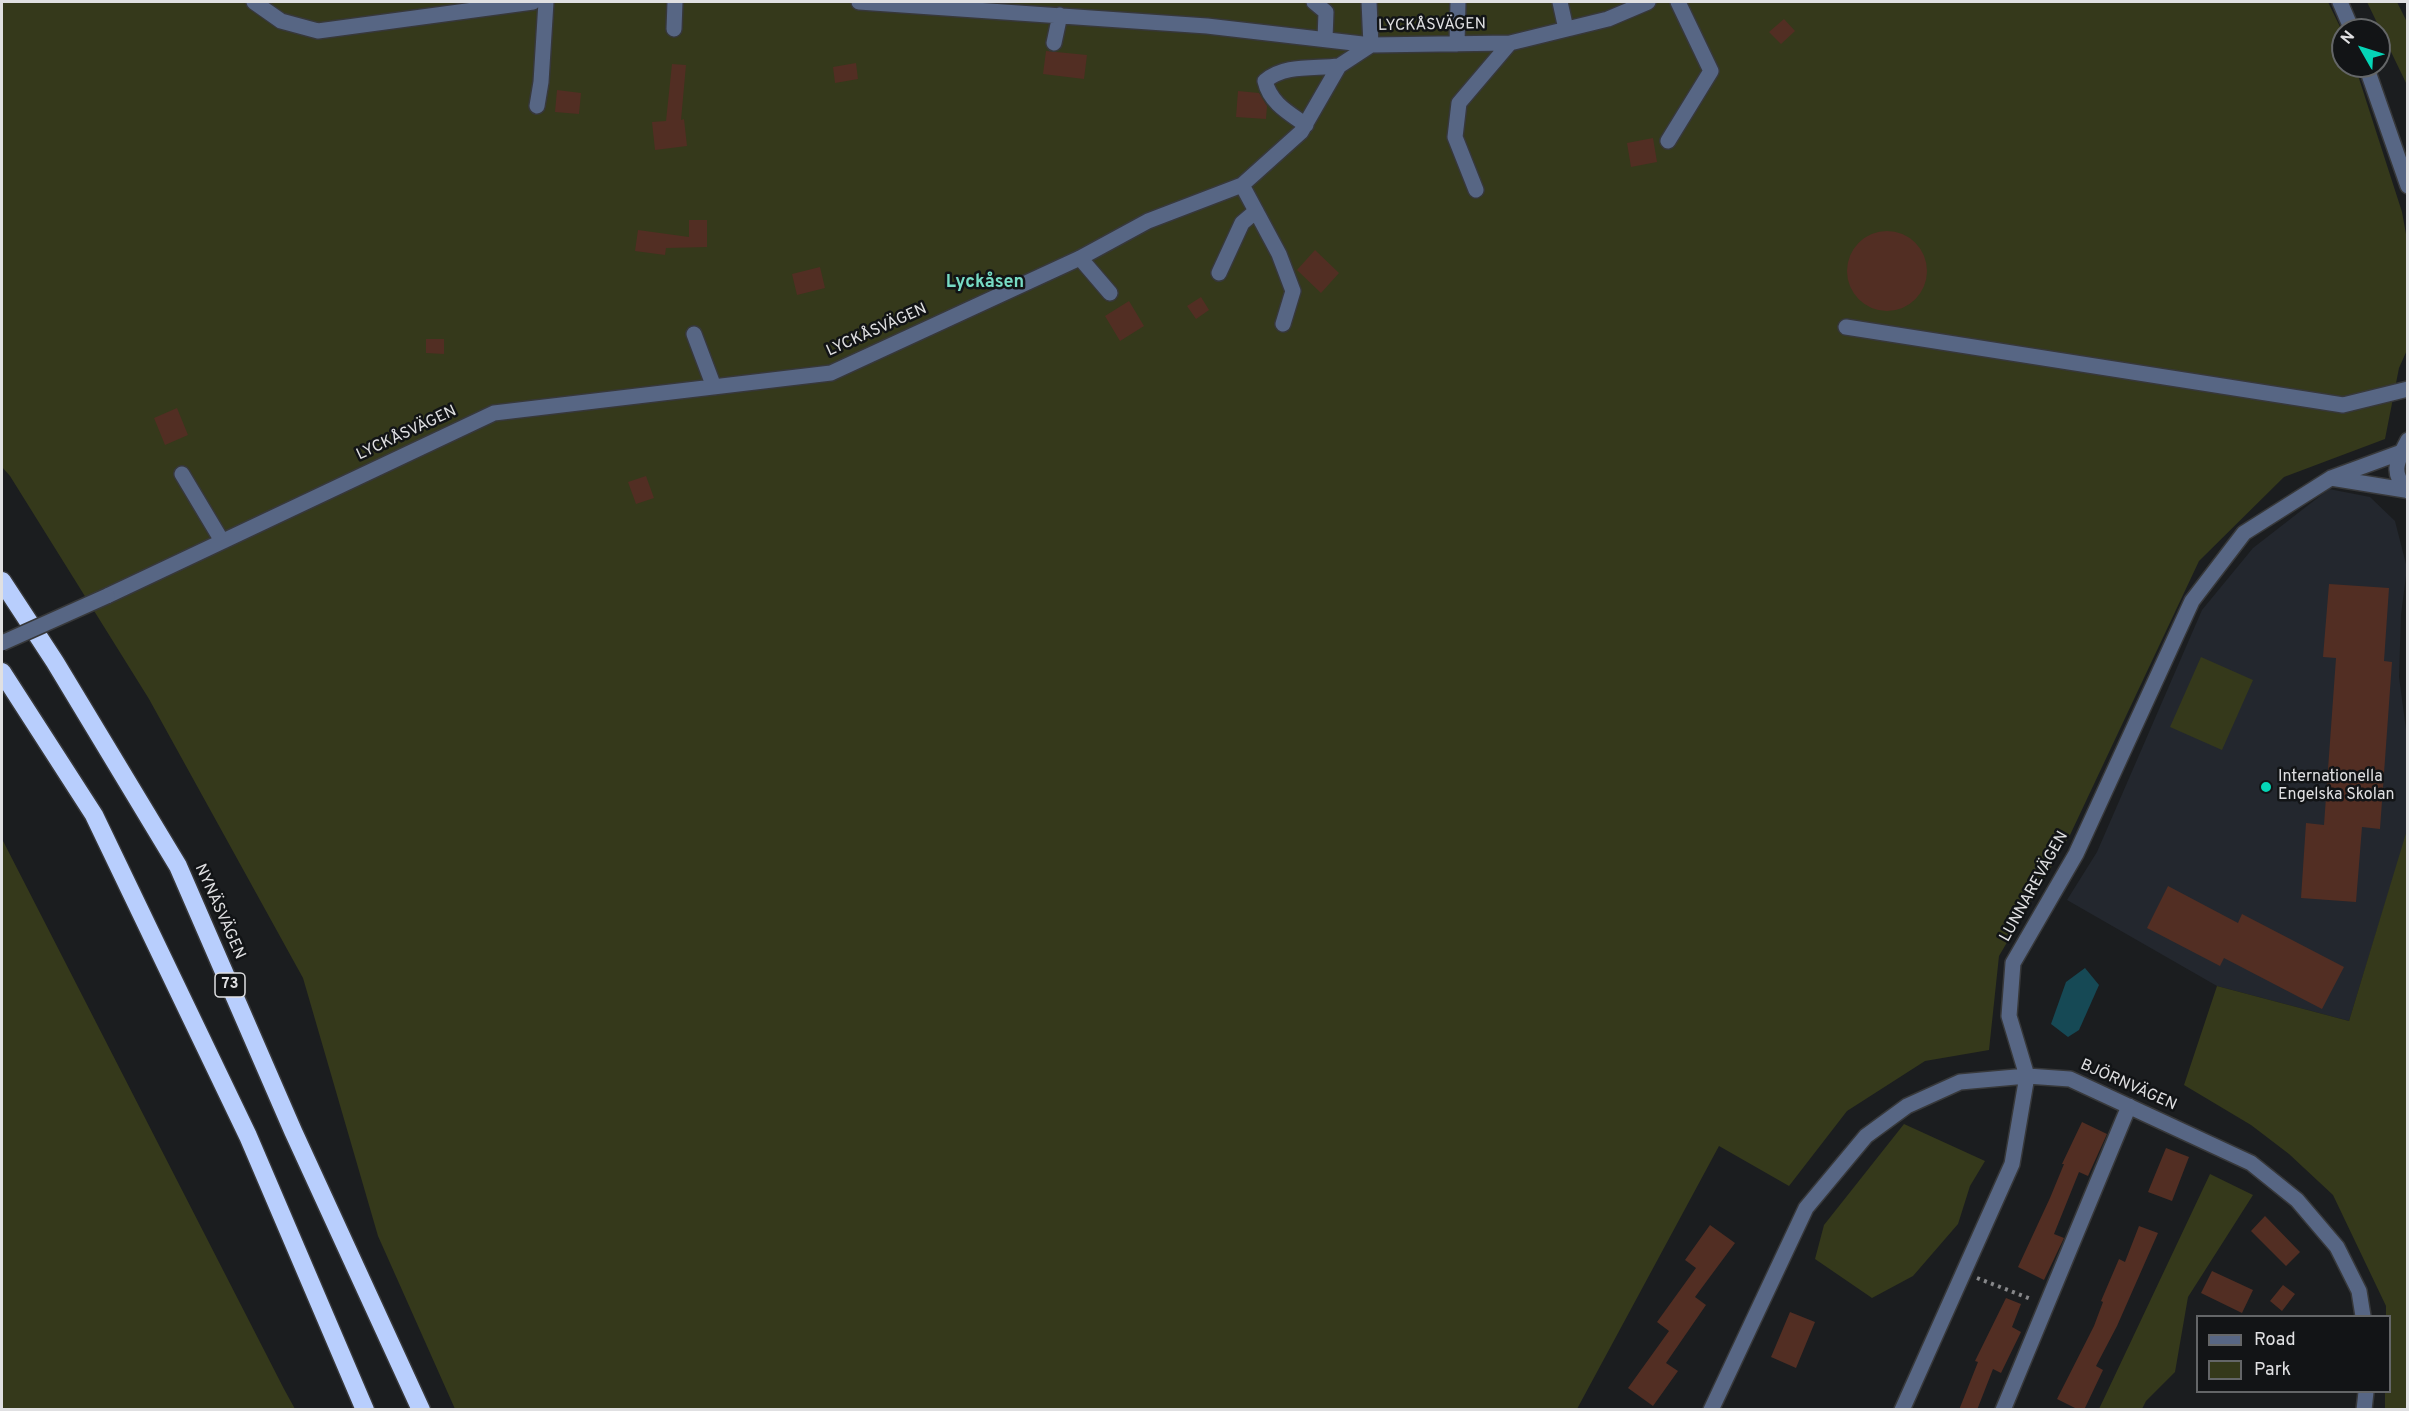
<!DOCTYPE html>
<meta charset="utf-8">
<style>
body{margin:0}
#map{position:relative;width:2409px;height:1411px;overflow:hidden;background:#1b1d1f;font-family:Overpass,sans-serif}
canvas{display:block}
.frame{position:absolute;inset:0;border:3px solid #e0e0e2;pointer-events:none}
.legend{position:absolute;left:2196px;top:1315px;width:195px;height:78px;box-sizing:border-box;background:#121416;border:2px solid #646668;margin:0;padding:8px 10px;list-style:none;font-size:18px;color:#e0e0e2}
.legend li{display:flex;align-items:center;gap:12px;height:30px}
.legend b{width:30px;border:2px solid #646668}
.north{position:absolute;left:2331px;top:18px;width:60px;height:60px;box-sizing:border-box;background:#121416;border:2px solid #646668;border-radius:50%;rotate:309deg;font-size:16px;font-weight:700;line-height:24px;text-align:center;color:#e0e0e2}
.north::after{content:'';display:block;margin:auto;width:21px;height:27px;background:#05d5b6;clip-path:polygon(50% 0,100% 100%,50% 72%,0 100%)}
</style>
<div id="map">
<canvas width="2409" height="1411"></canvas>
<div class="frame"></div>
<ul class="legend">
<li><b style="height:8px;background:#576684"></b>Road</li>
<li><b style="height:16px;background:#35391b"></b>Park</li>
</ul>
<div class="north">N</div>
</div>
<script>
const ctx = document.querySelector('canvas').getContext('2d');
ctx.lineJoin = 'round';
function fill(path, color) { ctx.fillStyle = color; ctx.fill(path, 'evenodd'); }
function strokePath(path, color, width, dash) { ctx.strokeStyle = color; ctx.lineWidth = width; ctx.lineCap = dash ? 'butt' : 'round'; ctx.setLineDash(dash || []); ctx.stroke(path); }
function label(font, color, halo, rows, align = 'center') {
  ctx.font = font + ' Overpass,sans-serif'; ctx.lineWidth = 5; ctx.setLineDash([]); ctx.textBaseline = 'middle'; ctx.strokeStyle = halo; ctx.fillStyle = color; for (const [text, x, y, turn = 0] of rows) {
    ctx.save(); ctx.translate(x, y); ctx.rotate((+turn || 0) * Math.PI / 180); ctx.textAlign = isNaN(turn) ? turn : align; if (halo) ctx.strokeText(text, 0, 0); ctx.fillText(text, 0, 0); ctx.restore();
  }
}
const built = new Path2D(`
 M2329,489L2370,497L2395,521L2407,568L2401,615L2399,677L2408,744V830L2349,1021L2217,986L2067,900L2097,852L2202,610L2253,548Z`);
const green = new Path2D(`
 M2,2H2328L2343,33V66H2355L2402,212L2408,245L2407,350L2399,368L2385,439L2284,477L2199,561L2070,835L1999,956L1989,1050L1925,1061L1847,1111L1789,1186L1719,1146L1577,1409H455L378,1236L303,978L149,699L10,476L2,467Z
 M2367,2H2397L2407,22V85Z
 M2201,657L2253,680L2222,750L2170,727Z
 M2407,830L2408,1409L2385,1410V1392H2390V1316H2386V1306L2333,1195L2289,1154L2251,1125L2184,1085L2217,986L2349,1021Z
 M2,839L284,1389L295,1409H2Z
 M1904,1124L1985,1161L1970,1186L1958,1224L1913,1276L1872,1298L1815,1259L1824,1225Z
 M2210,1174L2253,1195L2188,1297L2175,1372L2146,1401L2142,1409H2099Z`);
const water = new Path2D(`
 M2085,968L2099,985L2079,1030L2068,1037L2051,1024L2066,982Z`);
const building = new Path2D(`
 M1784,19L1795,31L1781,44L1769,32Z
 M1046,51L1087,55L1084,79L1043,74Z
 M856,63L858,79L835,83L833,67Z
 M672,64L686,65L681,120L684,119L687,146L655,150L652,122L666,121Z
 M557,90L581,93L579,114L555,112Z
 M1238,91L1259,93L1267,106L1266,119L1236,117Z
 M1653,138L1657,162L1631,167L1627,143Z
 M689,220H707V247L666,248L665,255L635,251L638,230L689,237Z
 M1847 271a40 40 0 1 1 80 0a40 40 0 1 1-80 0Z
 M1315,250L1339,273L1321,293L1297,270Z
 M820,267L825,288L797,295L792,274Z
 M1201,297L1209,310L1196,319L1187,306Z
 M1129,301L1144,326L1120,341L1105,316Z
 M426,339H444V354L426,353Z
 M177,408L188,435L165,445L154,418Z
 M646,476L654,498L636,504L628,482Z
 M2329,584L2389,588L2384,661L2392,662L2380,829L2362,827L2356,902L2301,898L2306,823L2324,825L2336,658L2323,657Z
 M2168,886L2238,923L2242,914L2344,967L2322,1009L2224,958L2220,966L2147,928Z
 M2082,1122L2107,1134L2088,1176L2079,1172L2054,1234L2064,1238L2044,1280L2018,1267L2050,1198L2064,1164H2062Z
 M2166,1148L2189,1157L2172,1201L2148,1192Z
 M2265,1216L2300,1252L2286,1266L2251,1231Z
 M1710,1225L1735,1243L1695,1297L1706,1305L1666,1363L1678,1371L1653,1406L1628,1388L1669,1331L1657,1322L1696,1268L1685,1260Z
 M2139,1226L2158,1233L2117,1326L2096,1366L2103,1370L2084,1410H2079L2057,1399L2094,1326L2103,1302L2101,1301L2119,1259L2125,1262Z
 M2212,1271L2253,1290L2242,1313L2201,1293Z
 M2283,1285L2295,1294L2282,1311L2270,1301Z
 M2006,1298L2021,1304L2012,1327L2021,1332L2001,1373L1993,1369L1977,1410H1959L1978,1362L1975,1361Z
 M1790,1312L1815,1322L1796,1368L1771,1357Z`);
const path = new Path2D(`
 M1977,1278L2031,1299`);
const minor = new Path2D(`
 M254,2L281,21L318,31L533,2
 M859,2L1207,26L1371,45L1510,43L1608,19L1648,2
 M1314,2L1326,12L1325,39
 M1369,2L1371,45
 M1560,2L1566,29
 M2340,2L2352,30
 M674,29L675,2
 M1054,43L1060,15
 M1457,44L1458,2
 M2366,66L2408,186
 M537,106L541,82L546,2
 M1306,125C1289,113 1270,103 1265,81C1285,64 1314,69 1339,66
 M1668,141L1711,71L1678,2
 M1242,185L1279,254L1293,291L1283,324
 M1476,190L1455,137L1459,103L1510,43
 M1080,258L1110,293
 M1219,273L1242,223L1256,211
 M1846,327L2343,405L2408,389
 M694,334L714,387
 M2408,440C2398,460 2389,472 2408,491
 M182,474L222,541
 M2331,478L2405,490
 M107,596L494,413L831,373L1080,258L1148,221L1242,185L1301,132L1339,66L1371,45
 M1711,1410L1806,1208L1866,1136L1907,1106L1960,1082L2027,1076L2070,1079L2251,1163L2297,1200L2337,1247L2359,1291L2363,1316
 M1902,1410L2012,1164L2027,1076L2009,1016L2013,963L2076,854L2192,601L2244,533L2331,478L2399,453
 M2003,1410L2129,1106
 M2364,1410L2366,1392`);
const highway = new Path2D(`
 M2,581L55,662L178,866L293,1131L421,1410
 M2,672L94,815L248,1136L365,1410`);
const minorBridge = new Path2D(`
 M2,643L107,596`);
const markers = [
 [2266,787,6,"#05d5b6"]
];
const shields = [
 [230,985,30]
];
const shieldNames = [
 ["73",230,985]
];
const streetNames = [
 ["LYCKÅSVÄGEN",1432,26,-1],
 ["LYCKÅSVÄGEN",877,331,-24],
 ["LYCKÅSVÄGEN",407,434,-25],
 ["LUNNAREVÄGEN",2035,887,-61],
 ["NYNÄSVÄGEN",219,912,66],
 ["BJÖRNVÄGEN",2128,1086,24]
];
const poiNames = [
 ["Internationella",2278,778],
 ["Engelska Skolan",2278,796]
];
const neighbourhoodNames = [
 ["Lyckåsen",985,283]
];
fill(built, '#23272e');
fill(green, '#35391b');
fill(water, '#164955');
fill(building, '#522e23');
strokePath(minor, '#37383a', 18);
strokePath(highway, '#37383a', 21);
strokePath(path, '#87888a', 4, [3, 4.5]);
strokePath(minor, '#576684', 15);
strokePath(highway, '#b8cefd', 18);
strokePath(minorBridge, '#37383a', 18, []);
strokePath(minorBridge, '#576684', 15);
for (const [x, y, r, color] of markers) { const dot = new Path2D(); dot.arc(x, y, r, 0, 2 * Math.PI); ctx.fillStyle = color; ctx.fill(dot); strokePath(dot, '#121416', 2); }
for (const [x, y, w] of shields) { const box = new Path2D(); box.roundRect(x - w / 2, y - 12, w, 24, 4.5); ctx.fillStyle = '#121416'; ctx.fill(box); strokePath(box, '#e0e0e2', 1.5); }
label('bold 15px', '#e0e0e2', null, shieldNames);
label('16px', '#e0e0e2', '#121416', streetNames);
label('16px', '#e0e0e2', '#121416', poiNames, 'left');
label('bold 18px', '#77dbc4', '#121416', neighbourhoodNames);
</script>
